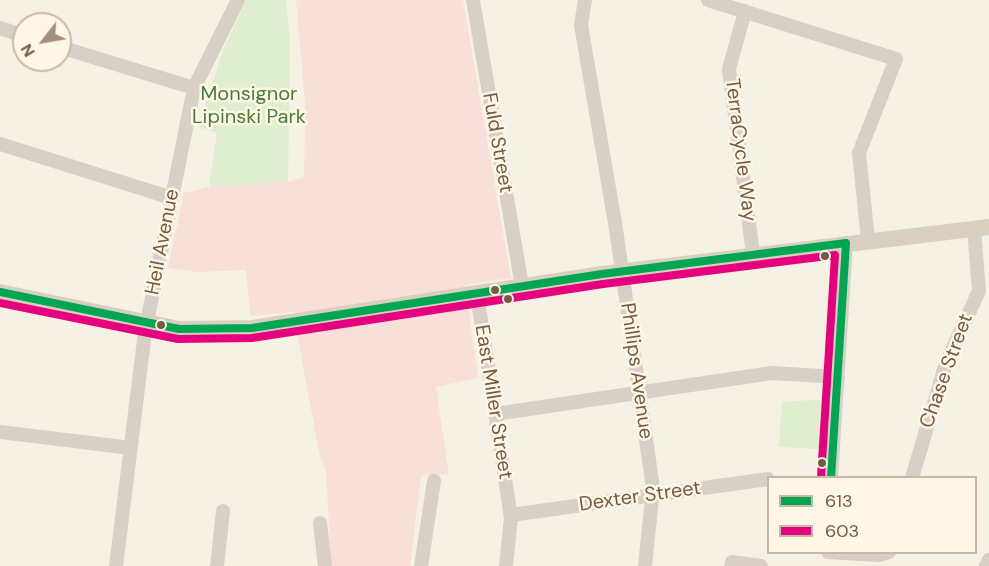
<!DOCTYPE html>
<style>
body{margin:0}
#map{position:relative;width:989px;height:566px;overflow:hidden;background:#f6f1e5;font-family:"DM Sans",sans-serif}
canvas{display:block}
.legend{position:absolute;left:767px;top:476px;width:210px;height:78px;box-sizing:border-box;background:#fff7e5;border:2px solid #c8b8a5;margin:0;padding:8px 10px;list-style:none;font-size:18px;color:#755a44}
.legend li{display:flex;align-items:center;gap:12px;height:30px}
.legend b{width:30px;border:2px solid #c8b8a5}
.north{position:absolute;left:12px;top:12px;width:60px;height:60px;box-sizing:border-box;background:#fff7e5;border:2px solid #c8b8a5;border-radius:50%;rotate:239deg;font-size:16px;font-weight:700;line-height:24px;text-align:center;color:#755a44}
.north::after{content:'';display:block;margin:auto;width:21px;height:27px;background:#a28f7c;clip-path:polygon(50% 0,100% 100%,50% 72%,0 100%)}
</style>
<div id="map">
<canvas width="989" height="566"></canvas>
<ul class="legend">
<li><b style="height:8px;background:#00a651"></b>613</li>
<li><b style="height:8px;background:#e5007d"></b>603</li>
</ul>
<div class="north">N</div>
</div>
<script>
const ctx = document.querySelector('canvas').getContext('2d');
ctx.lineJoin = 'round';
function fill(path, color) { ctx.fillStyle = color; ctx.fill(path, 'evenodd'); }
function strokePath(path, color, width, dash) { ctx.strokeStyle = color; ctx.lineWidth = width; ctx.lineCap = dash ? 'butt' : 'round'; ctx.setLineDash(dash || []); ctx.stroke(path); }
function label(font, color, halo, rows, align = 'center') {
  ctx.font = font + ' "DM Sans",sans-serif'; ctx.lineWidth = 5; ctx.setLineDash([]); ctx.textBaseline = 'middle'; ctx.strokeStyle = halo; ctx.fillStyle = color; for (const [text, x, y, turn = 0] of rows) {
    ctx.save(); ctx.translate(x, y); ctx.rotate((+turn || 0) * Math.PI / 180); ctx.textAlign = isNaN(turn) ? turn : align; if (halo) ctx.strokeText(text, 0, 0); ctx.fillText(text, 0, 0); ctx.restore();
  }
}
const medical = new Path2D(`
 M296,0H463L511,278L465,285L478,378L436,387L449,474L421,476L410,566H331L326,471L320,457L293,312L250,316L246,270L198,272L168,268L184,193L209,187L288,182L304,177L305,102Z`);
const green = new Path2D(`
 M246,0H286L290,42L288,182L209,187L217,133L198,127L223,50Z
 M828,399L819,449L779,447L782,402Z`);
const minor = new Path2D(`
 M473,0L522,286
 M585,0L581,25L616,229L653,488L645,566
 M708,0L896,59L859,153L868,240
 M745,11L729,69L753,254
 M0,28L24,36
 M60,47L194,88
 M0,144L172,198
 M477,294L511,518L506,566
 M495,414L772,373L838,377
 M0,432L131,448
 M831,478L846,243
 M912,478L946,363L979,291L974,229
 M511,515L768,479
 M320,523L325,566
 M828,552L879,555L889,552
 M116,566L145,332L194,88L238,0
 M217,566L223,511
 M421,566L434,481
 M731,566L732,562L761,566
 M986,566L989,560`);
const major = new Path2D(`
 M0,292L179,329L252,328L602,274L989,227`);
const bus1 = new Path2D(`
 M0,292L179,329L252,328L602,274L846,243L831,478`);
const bus2 = new Path2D(`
 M0,303L178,339L252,338L603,284L835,255L821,477`);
const markers = [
 [825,256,5,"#755a44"],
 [495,290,5,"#755a44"],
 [508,299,5,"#755a44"],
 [161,325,5,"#755a44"],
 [822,463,5,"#755a44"]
];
const parkNames = [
 ["Monsignor",249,95],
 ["Lipinski Park",249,118]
];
const streetNames = [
 ["Fuld Street",497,143,80],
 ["TerraCycle Way",740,150,83],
 ["Heil Avenue",163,242,-79],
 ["Phillips Avenue",636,371,82],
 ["Chase Street",947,371,-70],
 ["East Miller Street",493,402,81],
 ["Dexter Street",640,497,-8]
];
fill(medical, '#f9dfda');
fill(green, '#deeece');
strokePath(minor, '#d8cfc7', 14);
strokePath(major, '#d8cfc1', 16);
strokePath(bus1, '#00a651', 8);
strokePath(bus2, '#e5007d', 8);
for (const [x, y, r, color] of markers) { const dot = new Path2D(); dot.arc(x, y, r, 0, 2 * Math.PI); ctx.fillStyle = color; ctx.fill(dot); strokePath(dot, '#fff7e5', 2); }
label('20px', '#497c3b', '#fff7e5', parkNames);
label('20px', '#755a44', '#fff7e5', streetNames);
</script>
